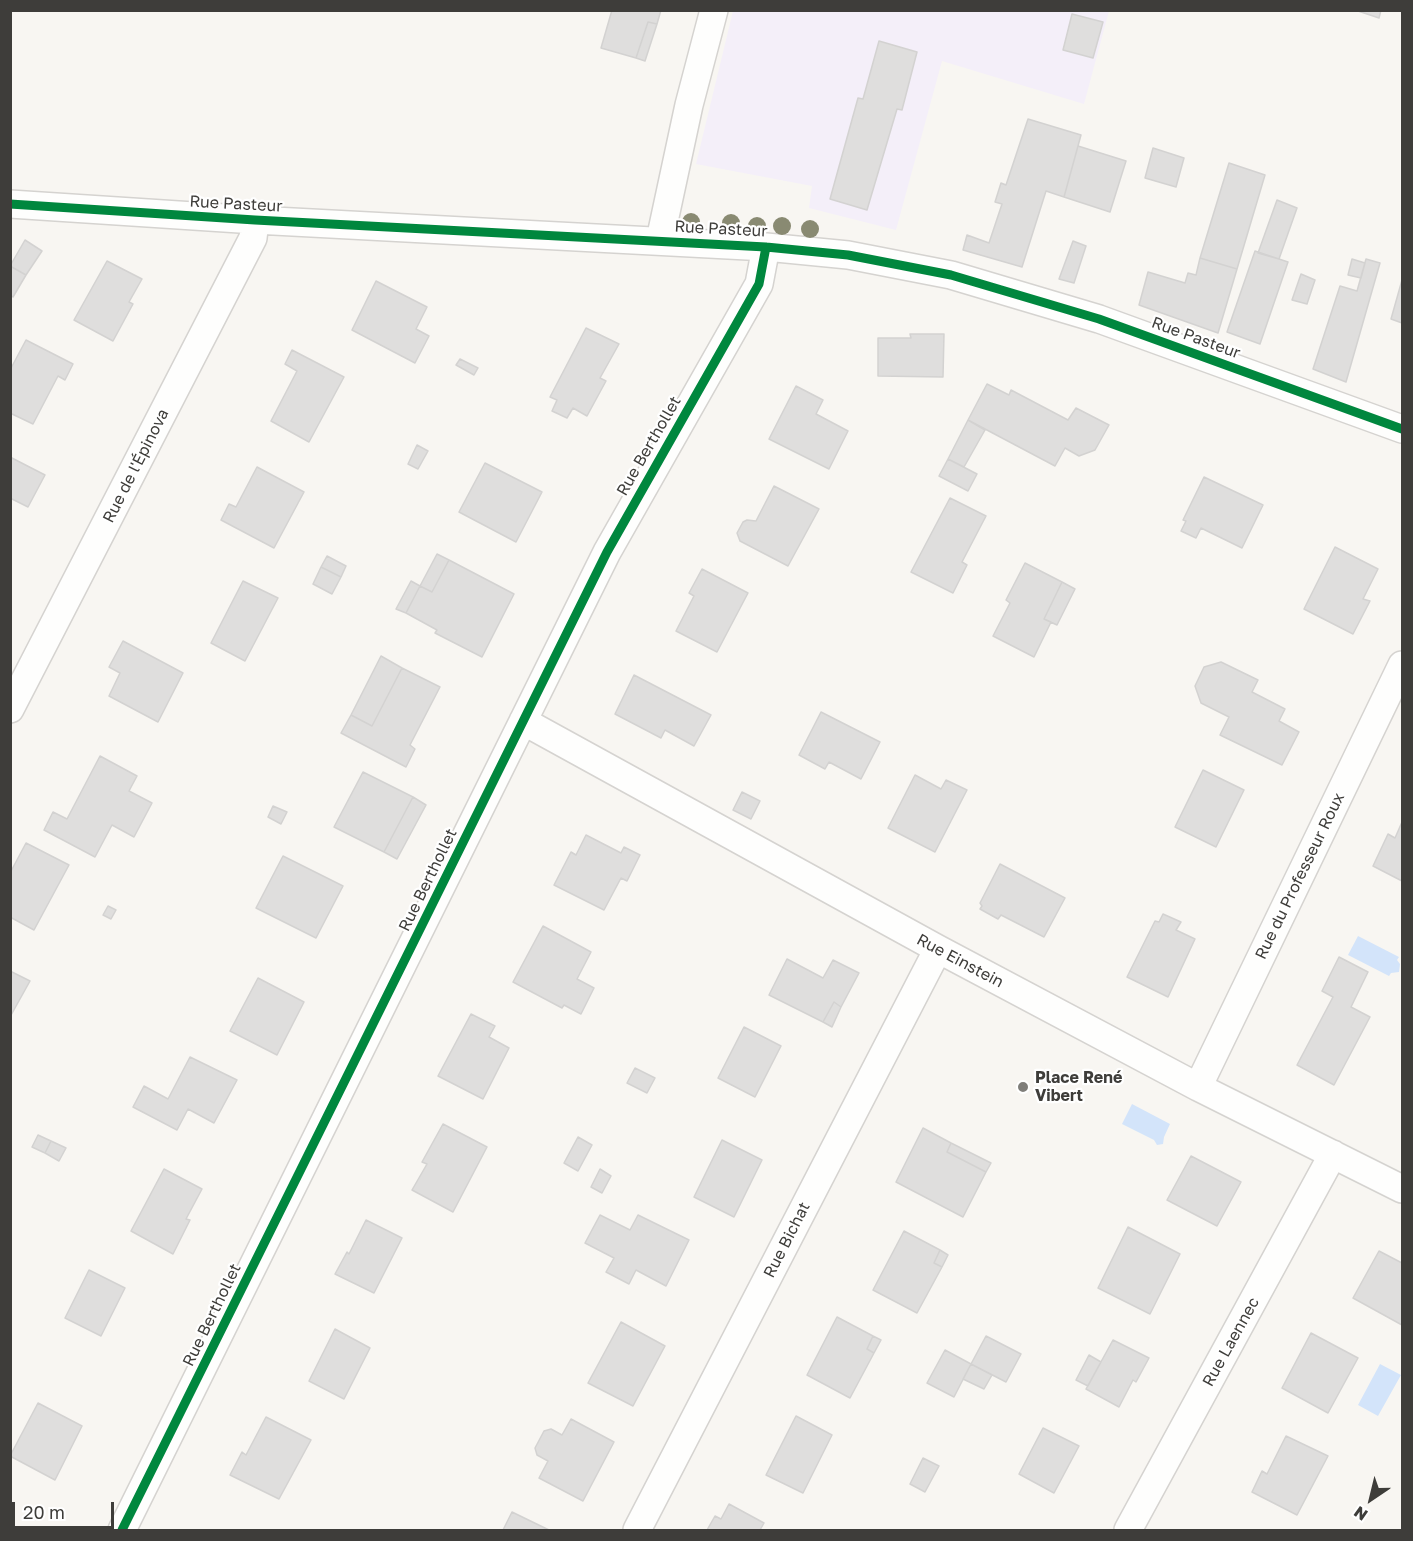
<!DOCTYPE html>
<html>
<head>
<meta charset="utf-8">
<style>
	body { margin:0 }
	#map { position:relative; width:1413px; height:1541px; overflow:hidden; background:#f8f6f2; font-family:"Golos Text",sans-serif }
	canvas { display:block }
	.frame { position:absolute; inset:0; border:12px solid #3e3d3a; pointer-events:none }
	.north { position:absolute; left:1341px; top:1469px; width:60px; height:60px; -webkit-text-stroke:4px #fff; paint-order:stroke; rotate:215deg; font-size:16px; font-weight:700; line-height:24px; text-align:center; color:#3e3d3a }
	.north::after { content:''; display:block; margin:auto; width:21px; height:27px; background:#3e3d3a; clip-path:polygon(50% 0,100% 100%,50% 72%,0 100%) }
	.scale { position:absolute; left:12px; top:1502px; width:102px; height:27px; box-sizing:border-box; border:3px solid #3e3d3a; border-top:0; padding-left:8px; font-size:18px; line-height:21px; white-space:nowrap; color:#3e3d3a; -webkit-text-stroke:4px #fff; paint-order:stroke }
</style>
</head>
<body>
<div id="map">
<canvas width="1413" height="1541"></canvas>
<div class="frame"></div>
<div class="north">N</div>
<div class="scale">20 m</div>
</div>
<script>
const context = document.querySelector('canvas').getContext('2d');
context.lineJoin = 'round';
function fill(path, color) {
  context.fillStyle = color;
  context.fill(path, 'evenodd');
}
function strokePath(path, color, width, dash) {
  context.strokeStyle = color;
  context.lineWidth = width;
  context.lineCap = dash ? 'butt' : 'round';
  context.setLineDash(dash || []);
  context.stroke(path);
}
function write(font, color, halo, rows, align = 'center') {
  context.font = font + ' "Golos Text",sans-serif';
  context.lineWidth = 4.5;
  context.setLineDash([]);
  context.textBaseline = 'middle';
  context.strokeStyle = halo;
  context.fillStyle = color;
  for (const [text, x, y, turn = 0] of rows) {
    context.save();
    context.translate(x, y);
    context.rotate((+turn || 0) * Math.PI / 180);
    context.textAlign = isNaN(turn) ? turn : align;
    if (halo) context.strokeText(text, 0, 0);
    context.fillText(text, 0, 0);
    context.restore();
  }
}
fill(new Path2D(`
	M733 11H1109L1084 104 942 61 896 230 809 208 812 186 696 164Z`), '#f4eff9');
fill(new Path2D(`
	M1358 936 1399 957 1397 960 1400 964 1399 972 1391 973 1389 976 1348 955Z
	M1132 1104 1170 1124 1164 1137 1163 1144 1157 1145 1154 1140 1122 1124Z
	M1380 1364 1401 1375 1378 1416 1358 1405Z`), '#d3e4fa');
const building = new Path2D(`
	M612 10H661L657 24 648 22 636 58 601 48Z
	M1355 10H1381L1379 18Z
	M1072 14 1103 22 1093 58 1063 50Z
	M648 22 657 24 645 61 636 58Z
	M879 41 917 52 902 110 897 109 867 210 830 199 858 98 863 99Z
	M1028 119 1081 135 1064 197 1046 191 1022 267 963 250 967 235 989 243 1002 204 995 202 1001 183 1006 185Z
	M1078 146 1126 161 1110 212 1064 197Z
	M1153 148 1184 158 1176 187 1145 178Z
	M1229 163 1265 175 1237 269 1200 258Z
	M1277 200 1297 208 1279 259 1258 253Z
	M25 240 42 251 26 275 10 266Z
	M1073 241 1086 246 1074 283 1059 279Z
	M1255 251 1288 262 1260 344 1227 332Z
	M1200 258 1237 269 1218 333 1139 305 1148 272 1185 283 1188 273 1196 275Z
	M1352 259 1365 263 1361 278 1348 275Z
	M1366 259 1380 263 1346 382 1313 369 1340 286 1357 291Z
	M107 261 142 279 129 302 133 304 113 341 74 320Z
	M10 266 26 275 13 297 10 295Z
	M1301 274 1315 280 1307 304 1292 300Z
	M1402 280V323L1391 319Z
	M376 281 427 307 416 329 429 336 415 363 352 330Z
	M586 328 619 344 600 378 606 381 587 416 573 408 567 418 552 411 557 400 550 397Z
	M910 334H944L943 377 878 376V338H911Z
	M26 340 73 364 65 380 58 376 33 424 10 413V370Z
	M292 350 344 377 309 442 271 421 297 371 285 364Z
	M460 359 478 368 474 375 456 365Z
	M987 384 1009 395 1011 390 1068 420 1076 408 1109 425 1095 450 1079 456 1065 448 1055 466 968 420Z
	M796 386 823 400 816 414 848 431 829 469 769 439Z
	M968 420 985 430 964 467 948 459Z
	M417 445 428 451 418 469 408 464Z
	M10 457 45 475 28 507 10 498Z
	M948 459 977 474 968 491 939 476Z
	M485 463 542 492 516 542 459 512Z
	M257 467 304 492 274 548 221 520 229 504 236 507Z
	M1204 477 1263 505 1242 548 1201 528 1196 538 1181 531 1186 521 1183 520Z
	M774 486 819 509 788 566 740 541 737 533 743 522 747 520 756 521Z
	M950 498 986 516 962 562 967 565 953 593 911 572Z
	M1335 547 1378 569 1363 599 1370 601 1353 634 1304 609Z
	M437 554 449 560 432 592 420 586Z
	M327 556 346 566 341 577 321 567Z
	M449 560 514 594 482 657 435 633 437 630 406 613 420 586 432 592Z
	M1025 563 1062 582 1044 619 1051 622 1034 657 993 636 1010 603 1006 600Z
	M321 567 341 577 332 594 313 584Z
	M702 569 748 593 717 652 676 631 694 596 689 593Z
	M243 581 278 598 245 661 211 643Z
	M411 581 420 586 406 613 396 609Z
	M1062 582 1075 589 1057 625 1044 619Z
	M123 641 183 673 158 722 109 696 120 673 109 667Z
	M381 656 402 668 372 726 351 715Z
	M1221 662 1258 680 1252 692 1285 709 1279 721 1299 732 1282 765 1220 735 1229 717 1201 703 1195 686 1204 667Z
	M402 668 440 687 410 745 415 749 406 767 341 733 351 715 372 726Z
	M634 675 711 715 694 746 665 730 661 738 615 714Z
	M821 712 880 742 861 779 829 762 825 769 799 755Z
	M100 756 137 776 129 791 152 803 134 837 112 825 95 857 44 830 53 812 67 819Z
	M1203 770 1244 790 1216 847 1175 827Z
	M363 772 413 797 384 852 334 827Z
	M915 775 941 789 946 780 967 790 935 852 888 828Z
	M742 792 760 801 751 819 733 810Z
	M413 797 426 805 397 859 384 852Z
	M273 806 287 812 281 824 268 817Z
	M1402 822V881L1373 866 1388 834 1395 838Z
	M586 835 621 853 624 847 640 855 627 881 621 878 604 910 554 885 571 852 576 855Z
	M26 843 69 865 34 930 10 917V873Z
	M283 856 343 886 316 938 256 908Z
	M1000 864 1065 898 1044 937 1001 915 998 919 980 909 982 906 980 903Z
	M108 906 116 910 111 919 103 915Z
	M1163 914 1181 922 1176 930 1195 939 1168 997 1127 977 1155 921 1159 922Z
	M543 926 591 952 577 979 594 988 581 1014 564 1005 562 1008 513 982Z
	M1339 957 1368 972 1351 1007 1370 1017 1334 1085 1297 1065 1333 997 1322 991Z
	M787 959 823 978 833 960 859 973 841 1007 834 1002 823 1022 769 995Z
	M10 971 30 981 10 1017Z
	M258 978 304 1002 277 1055 230 1031Z
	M834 1002 841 1007 832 1027 823 1022Z
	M471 1014 495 1026 489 1037 509 1048 483 1099 438 1076Z
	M744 1027 781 1046 755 1097 718 1078Z
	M190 1057 237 1080 214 1123 188 1109 177 1130 133 1107 144 1086 168 1099Z
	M635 1068 655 1078 647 1093 627 1083Z
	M443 1124 487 1147 453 1212 412 1190 427 1164 422 1162Z
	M923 1128 951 1143 947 1152 986 1172 963 1217 896 1182Z
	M38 1135 51 1141 45 1153 32 1147Z
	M578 1137 592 1145 578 1171 564 1163Z
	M722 1140 762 1160 734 1217 694 1197Z
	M51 1141 66 1148 59 1161 45 1153Z
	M951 1143 991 1163 986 1172 947 1152Z
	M1191 1156 1241 1182 1217 1226 1167 1200Z
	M164 1169 202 1189 186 1219 190 1220 173 1254 131 1231Z
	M600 1169 611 1176 602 1193 591 1187Z
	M600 1215 630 1230 638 1215 689 1240 666 1286 636 1270 629 1284 606 1272 614 1258 585 1243Z
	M366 1220 402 1238 374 1293 335 1274 347 1252 349 1254Z
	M1128 1227 1180 1254 1150 1314 1098 1288Z
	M904 1231 940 1250 934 1263 942 1267 917 1313 873 1290Z
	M940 1250 948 1255 942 1267 934 1263Z
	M1379 1251 1402 1263V1325L1353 1298Z
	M89 1270 125 1288 101 1336 65 1318Z
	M837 1317 873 1336 867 1349 874 1353 850 1398 807 1375Z
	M621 1322 665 1346 633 1406 588 1383Z
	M335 1329 370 1348 344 1399 309 1381Z
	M1311 1333 1358 1358 1328 1413 1282 1388Z
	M873 1336 881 1340 874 1353 867 1349Z
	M986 1336 1021 1354 1006 1382 971 1364Z
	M1113 1340 1149 1358 1136 1382 1133 1380 1119 1407 1086 1389Z
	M945 1350 971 1364 954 1397 927 1383Z
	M1089 1355 1101 1362 1088 1386 1076 1380Z
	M971 1364 992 1375 984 1389 963 1379Z
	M38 1403 82 1426 55 1480 10 1456Z
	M796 1416 832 1435 803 1493 766 1475Z
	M266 1417 311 1440 279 1499 230 1475 242 1452 246 1455Z
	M571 1419 614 1442 583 1501 539 1478 548 1461 537 1455 535 1448 544 1431 551 1429 562 1435Z
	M1043 1428 1079 1446 1054 1493 1019 1474Z
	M1286 1436 1328 1456 1297 1515 1252 1492 1262 1471 1267 1474Z
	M923 1458 939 1466 925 1492 910 1484Z
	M729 1504 764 1523 760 1530H707L715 1516 721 1519Z
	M512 1512 549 1530H503Z`);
fill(building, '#dfdedd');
strokePath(building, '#d3d2d1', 1.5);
const minor = new Path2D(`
	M10 204 255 220 766 247 848 255 951 275 1099 319 1402 429
	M660 240 689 105 714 10
	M10 709 253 238 255 220
	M523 721 938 949 1198 1087 1402 1189
	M1198 1087 1402 665
	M122 1530 607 552 759 284 766 247
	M637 1530 938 949
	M1128 1530 1333 1154`);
strokePath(minor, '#d5d3d0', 30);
strokePath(minor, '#fefefd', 27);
strokePath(new Path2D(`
	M10 204 255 220 766 247 848 255 951 275 1099 319 1402 429
	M122 1530 607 552 759 284 766 247`), '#00873e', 9);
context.fillStyle = '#898a72';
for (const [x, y] of [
	[691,222],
	[731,223],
	[757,226],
	[782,226],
	[810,229]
]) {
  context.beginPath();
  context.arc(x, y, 9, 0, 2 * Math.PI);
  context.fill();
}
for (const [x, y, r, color] of [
	[1023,1087,6,"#7f7e7a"]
]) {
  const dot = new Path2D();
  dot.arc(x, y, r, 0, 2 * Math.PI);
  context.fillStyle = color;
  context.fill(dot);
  strokePath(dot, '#fff', 2);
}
write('16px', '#3e3d3a', '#fff', [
	["Rue Pasteur",236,204,3],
	["Rue Pasteur",721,229,3],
	["Rue Pasteur",1196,338,20],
	["Rue Berthollet",649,446,-60],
	["Rue de l'Épinova",136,466,-63],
	["Rue du Professeur Roux",1300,876,-64],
	["Rue Berthollet",428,880,-64],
	["Rue Einstein",960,961,28],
	["Rue Bichat",787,1240,-63],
	["Rue Berthollet",212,1315,-64],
	["Rue Laennec",1231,1342,-61]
]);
write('bold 16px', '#3e3d3a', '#fff', [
	["Place René",1035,1078],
	["Vibert",1035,1096]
], 'left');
</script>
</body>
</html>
